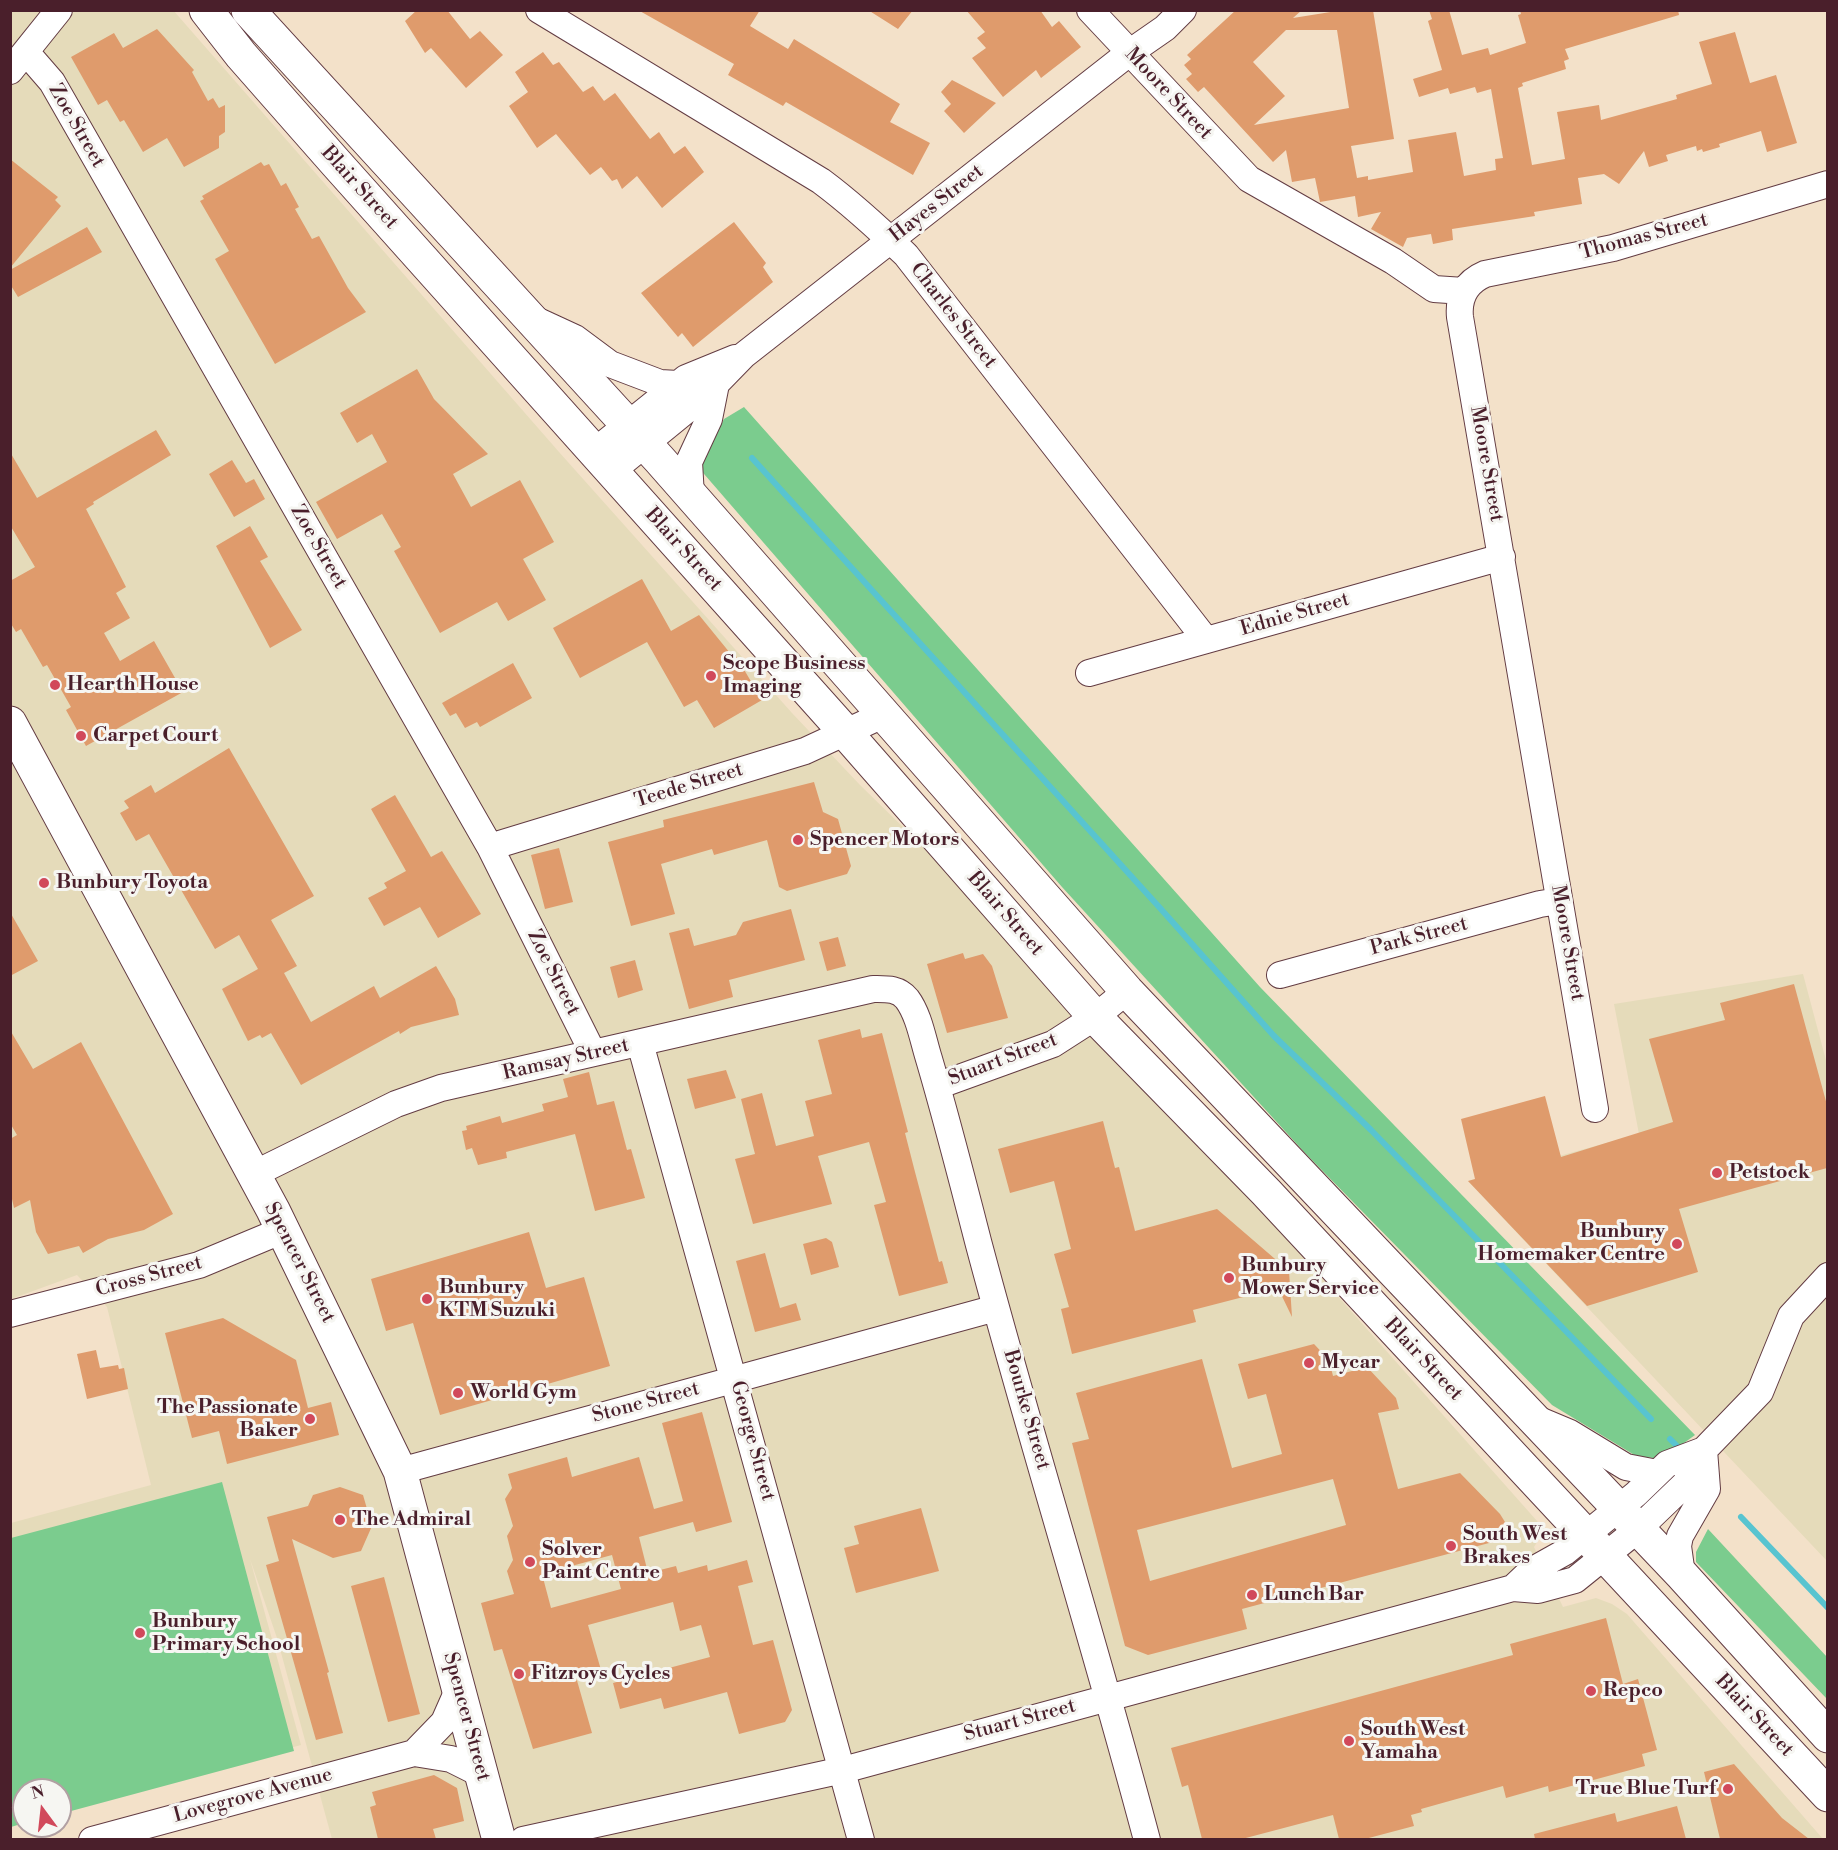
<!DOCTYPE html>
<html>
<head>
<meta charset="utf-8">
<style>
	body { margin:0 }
	#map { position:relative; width:1838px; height:1850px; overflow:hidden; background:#f3e1c9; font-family:"Libre Bodoni",serif }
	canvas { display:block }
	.frame { position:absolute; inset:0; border:12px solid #4a1f2b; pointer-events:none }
	.north { position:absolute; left:12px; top:1778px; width:60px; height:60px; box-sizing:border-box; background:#f6f6f2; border:2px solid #b1a0a2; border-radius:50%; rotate:345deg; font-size:16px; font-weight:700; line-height:24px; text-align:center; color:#4a1f2b }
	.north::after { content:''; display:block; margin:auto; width:21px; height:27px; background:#d1495b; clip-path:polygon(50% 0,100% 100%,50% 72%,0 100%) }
</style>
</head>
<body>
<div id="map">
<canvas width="1838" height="1850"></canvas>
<div class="frame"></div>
<div class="north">N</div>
</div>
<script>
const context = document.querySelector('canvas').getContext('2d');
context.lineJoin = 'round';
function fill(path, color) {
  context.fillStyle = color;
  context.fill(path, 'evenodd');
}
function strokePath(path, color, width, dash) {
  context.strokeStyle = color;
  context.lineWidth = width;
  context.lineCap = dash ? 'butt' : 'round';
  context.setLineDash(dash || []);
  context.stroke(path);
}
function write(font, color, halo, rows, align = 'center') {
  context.font = font + ' "Libre Bodoni",serif';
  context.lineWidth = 6;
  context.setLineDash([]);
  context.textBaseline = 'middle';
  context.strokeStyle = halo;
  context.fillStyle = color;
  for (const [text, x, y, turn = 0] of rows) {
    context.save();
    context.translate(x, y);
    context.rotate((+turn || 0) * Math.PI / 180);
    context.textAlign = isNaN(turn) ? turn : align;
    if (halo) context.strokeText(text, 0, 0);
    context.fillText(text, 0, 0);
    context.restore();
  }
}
fill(new Path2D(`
	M173 10 559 452 792 713 860 785 1047 968 1545 1530 1534 1547 1563 1607 1596 1598 1612 1604 1627 1614 1823 1839H332L277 1638 250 1559 301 1745 275 1752 60 1790H24L11 1814V1523L151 1485 107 1307 77 1275 11 1299V11Z
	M1803 974 1828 1068 1827 1561 1468 1181 1639 1134 1614 1004Z`), '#e5dbba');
fill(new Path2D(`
	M744 407 1260 987 1695 1435 1662 1459 1636 1456 1552 1405 1305 1153 1062 887 698 467 724 419Z
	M222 1482 294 1751 60 1814V1790H24V1823L11 1827V1538Z
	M1708 1529 1827 1657V1699L1696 1562V1552Z`), '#7bcc8e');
strokePath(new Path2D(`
	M752 458 1160 908 1274 1036 1371 1130 1651 1419
	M1670 1439 1682 1451
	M1741 1517 1828 1608`), '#58c4d0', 6);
fill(new Path2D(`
	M417 10H447L470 39 480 31 503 55 466 88 431 48 425 53 405 21Z
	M638 10H760L750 26 788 49 794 39 900 104 890 122 930 143 913 175 786 102 783 106 728 75 734 64Z
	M868 10H913L898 29Z
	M966 10H1040L1052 27 1059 21 1081 47 1041 78 1036 70 1003 97 972 58 986 48 977 38 985 32Z
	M1236 10H1302L1293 18 1343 10H1373L1394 139 1351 146 1357 178 1368 176V180L1413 172 1408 140 1456 132 1464 176 1496 170 1495 159 1503 158 1491 89 1477 93 1475 87 1450 94 1448 88 1419 97 1413 79 1442 70 1428 21 1432 19 1429 10H1449L1462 55 1488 48 1490 55 1526 43 1518 15 1521 14 1520 10H1678L1679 15 1565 49 1569 59 1564 61 1566 69 1522 83 1523 86 1518 88 1532 165 1565 159 1557 112 1599 105 1601 120 1677 99 1676 95 1712 84 1699 42 1735 32 1750 83 1776 75 1797 143 1767 152 1761 131 1719 144 1720 147 1703 152 1702 149 1697 151 1696 146 1666 155 1668 161 1649 167 1644 151 1619 184 1604 174 1578 178 1582 204 1534 212 1535 216 1452 229 1453 240 1433 244 1431 234 1407 238 1403 247 1371 229 1381 212 1358 217 1355 196 1320 202 1315 178 1292 182 1286 150 1273 162 1204 87 1198 92 1186 79 1192 74 1184 65 1191 59 1187 55ZM1286 30H1337L1349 108 1254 125 1285 96 1253 62Z
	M157 29 194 70 192 72 208 101 213 98 219 108 225 105V132L219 136V148L184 167 167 138 143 152 124 120 120 122 107 100 98 105 71 57 114 33 123 48Z
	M543 52 553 65 559 62 583 92 593 86 604 101 615 93 650 139 659 132 674 154 685 146 704 172 662 208 637 176 622 189 617 179 612 181 601 167 590 175 556 134 537 148 509 106 528 92 515 72Z
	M952 80 996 103 964 133 944 111 951 104 941 92Z
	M10 159 58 197 55 200 61 206 10 268Z
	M261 162 264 166 269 164 281 186 286 183 299 207 295 209 312 239 319 236 348 288 366 312 275 364 215 259 229 251 200 201 204 199 202 196Z
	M734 222 766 263 763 267 773 282 693 347 682 333 678 337 641 293Z
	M87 227 102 252 18 297 10 284V270Z
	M417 369 434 399 488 454 453 474 471 507 520 480 554 542 523 559 546 600 508 621 497 602 440 633 394 551 401 547 382 514 337 539 316 502 387 462 372 434 357 443 340 413Z
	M156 430 171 455 93 502 94 504 86 509 126 587 116 593 130 618 104 633 120 661 154 641 183 692 86 746 66 710 71 707 47 665 43 667 21 629 16 632 10 622V581L35 567 10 525V452L37 498Z
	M232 460 246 483 254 479 265 499 234 517 209 474Z
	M250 526 268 557 260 561 302 630 270 648 216 546Z
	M642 579 671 631 699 615 730 653 733 651 762 700 714 728 697 700 684 707 647 642 580 678 553 628Z
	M513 663 532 698 480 727 477 722 465 728 456 713 450 716 442 703Z
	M229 748 314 896 271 920 297 966 284 973 311 1022 374 986 380 998 436 966 455 999 459 1015 411 1027 400 1034 399 1031 301 1085 271 1033 262 1038 260 1035 248 1041 222 989 258 969 239 935 215 949 149 834 136 841 120 813 129 808 124 801 151 785 155 793Z
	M814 782 823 812 838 819 851 866 847 874 787 891 779 887 767 840 714 855 712 849 661 864 675 914 631 926 608 842 664 827 663 820Z
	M395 795 431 857 442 851 481 914 438 938 420 907 384 926 368 898 387 888 384 883 406 871 371 809Z
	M559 848 573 902 545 909 531 855Z
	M791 909 805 960 729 980 733 997 689 1009 669 933 689 928 694 946 736 935 743 922Z
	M10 912 38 961 10 976Z
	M838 937 846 966 827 971 819 942Z
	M963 953 965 959 983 954 992 966 1008 1018 947 1033 927 964Z
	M635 960 643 990 618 998 610 967Z
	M1794 984 1827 1105V1168L1679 1209 1698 1272 1587 1306 1468 1181 1475 1179 1461 1119 1545 1096 1561 1157 1673 1122 1649 1039 1725 1020 1720 1003Z
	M860 1029 862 1038 882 1033 908 1132 905 1133 915 1172 939 1262 942 1261 948 1283 899 1296 874 1205 886 1202 869 1142 818 1156 832 1204 753 1224 735 1159 755 1154 741 1099 762 1093 776 1146 814 1136 805 1101 832 1094 818 1040Z
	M10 1030 33 1069 81 1042 173 1214 144 1230 108 1239 83 1253 79 1246 48 1254 36 1232 30 1200 14 1208 10 1190V1139L17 1135 10 1123Z
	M726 1070 736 1098 695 1109 687 1079Z
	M589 1072 597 1105 614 1101 627 1150 631 1149 645 1198 595 1211 575 1134 506 1152 507 1158 478 1165 472 1148 466 1150 462 1131 467 1130 466 1126 500 1116 502 1123 544 1111 542 1104 568 1097 563 1079Z
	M1103 1121 1115 1168 1119 1167 1135 1231 1217 1209 1289 1271 1292 1317 1278 1288 1193 1310 1196 1322 1072 1354 1061 1309 1069 1307 1054 1254 1071 1249 1054 1181 1010 1193 998 1149Z
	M529 1232 546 1288 584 1277 610 1366 440 1415 413 1323 386 1331 371 1279Z
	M826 1238 832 1242 839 1267 811 1275 803 1244Z
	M765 1253 780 1308 796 1303 801 1320 755 1332 736 1261Z
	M223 1318 296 1360 308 1408 331 1402 339 1435 227 1464 219 1431 192 1438 165 1333Z
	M1314 1344 1329 1360 1333 1376 1367 1367 1396 1398 1399 1409 1378 1413 1398 1489 1460 1473 1500 1514 1515 1538 1489 1543 1242 1609 1247 1629 1148 1655 1125 1646 1072 1443 1089 1439 1076 1393 1202 1359 1232 1468 1282 1454 1266 1394 1248 1399 1238 1364ZM1333 1479 1346 1525 1150 1581 1137 1530Z
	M96 1350 100 1368 118 1365 119 1369 124 1368 128 1389 87 1399 77 1354Z
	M702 1412 732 1522 696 1532 693 1522 639 1537 648 1573 676 1566 678 1573 707 1565 708 1571 747 1560 753 1582 738 1586 753 1645 773 1640 792 1710 785 1722 739 1734 727 1692 664 1709 661 1698 620 1709 613 1683 710 1657 701 1625 680 1631 673 1602 588 1625 601 1670 576 1677 592 1733 533 1749 502 1649 494 1651 481 1603 514 1594 507 1571 513 1560 507 1536 513 1526 505 1499 512 1488 508 1474 567 1457 572 1477 639 1457 654 1509 683 1501 662 1423ZM612 1555 621 1589 551 1608 542 1574Z
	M340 1487 363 1495 372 1526 361 1551 333 1558 292 1539 329 1672 327 1673 343 1733 316 1740 266 1565 279 1561 267 1517 308 1506 313 1495Z
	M921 1508 939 1571 856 1593 844 1548 859 1544 854 1526Z
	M384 1577 420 1714 388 1722 351 1586Z
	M1606 1618 1623 1684 1638 1679 1657 1750 1642 1754 1645 1766 1549 1792 1548 1786 1506 1798 1503 1786 1421 1809 1422 1812 1411 1815 1414 1826 1365 1839H1339L1333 1815 1242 1839H1202L1188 1785 1182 1787 1171 1748 1513 1655 1510 1644Z
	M1734 1764 1782 1818 1809 1839H1720L1704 1772Z
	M434 1775 457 1788 464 1821 433 1829 436 1839H378L370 1807 376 1805 372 1792Z
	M1677 1806 1686 1839H1535L1534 1834 1615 1813 1617 1822Z`), '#df9b6c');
const minor = new Path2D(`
	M539 10 821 181C852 204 879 229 906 255L1206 640
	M1090 10 1249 179 1393 261 1434 289 1464 291
	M26 52 52 82 490 847 593 1053
	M10 71 59 10
	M536 320 575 338 610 364 660 383 678 384
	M594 452 686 378 735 358
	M612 471 705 395 744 355 1129 53 1165 28 1183 10
	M691 496 689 462 709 419 716 384
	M1089 673 1502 557
	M490 847 805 751 885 714
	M1280 975 1540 904 1559 901
	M640 1043 861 1840
	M937 1086 1053 1044 1095 1017 1127 991
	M1595 1109 1460 317C1458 297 1466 282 1485 274L1613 248 1828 184
	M254 1174 396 1104 441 1088 873 989C886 989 898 988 907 999 919 1015 923 1040 929 1059 947 1120 963 1183 979 1245 1032 1444 1094 1640 1147 1840
	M10 1314 199 1265 283 1230
	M1539 1420 1570 1433 1626 1467 1657 1473
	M400 1471 996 1308
	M1682 1575 1678 1546 1680 1536 1707 1489 1704 1450
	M1513 1588 1531 1571 1565 1552 1636 1494 1667 1464 1704 1450
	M414 1753 444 1722 459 1688
	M92 1840 414 1753 451 1759 481 1774
	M523 1840 843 1770 1513 1588 1538 1590 1575 1580 1637 1530 1685 1484 1704 1450 1760 1392 1791 1316 1828 1276`);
const major = new Path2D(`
	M206 10 241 55 336 163 846 733 1095 1017 1266 1192 1828 1795
	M248 10 659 459 1127 991 1682 1575 1828 1736
	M10 723 273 1210 400 1471 499 1840`);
strokePath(minor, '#633c43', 28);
strokePath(major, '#633c43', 35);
strokePath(minor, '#fff', 26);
strokePath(major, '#fff', 33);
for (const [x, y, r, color] of [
	[711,676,6,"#d1495b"],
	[55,685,6,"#d1495b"],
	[81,736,6,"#d1495b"],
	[798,840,6,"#d1495b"],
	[44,883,6,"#d1495b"],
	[1717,1173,6,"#d1495b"],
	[1677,1244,6,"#d1495b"],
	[1229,1278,6,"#d1495b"],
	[427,1299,6,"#d1495b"],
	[1309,1363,6,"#d1495b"],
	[458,1393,6,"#d1495b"],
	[310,1419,6,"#d1495b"],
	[340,1520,6,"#d1495b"],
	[1451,1546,6,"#d1495b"],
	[530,1562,6,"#d1495b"],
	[1252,1595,6,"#d1495b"],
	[140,1633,6,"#d1495b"],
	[519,1674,6,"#d1495b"],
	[1591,1691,6,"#d1495b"],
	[1349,1741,6,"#d1495b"],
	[1728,1789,6,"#d1495b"]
]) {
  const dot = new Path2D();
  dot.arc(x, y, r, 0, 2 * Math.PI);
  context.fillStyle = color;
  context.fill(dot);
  strokePath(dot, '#f6f6f2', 2);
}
write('20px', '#4a1f2b', '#f6f6f2', [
	["Moore Street",1168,94,47],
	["Zoe Street",76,126,60],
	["Blair Street",359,188,48],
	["Hayes Street",937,204,-38],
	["Thomas Street",1644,237,-15],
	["Charles Street",953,316,52],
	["Moore Street",1486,464,80],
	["Zoe Street",318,547,60],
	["Blair Street",683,550,48],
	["Ednie Street",1295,615,-16],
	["Teede Street",689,786,-17],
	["Blair Street",1005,914,49],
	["Park Street",1419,937,-15],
	["Moore Street",1567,943,80],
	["Zoe Street",553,973,63],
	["Ramsay Street",566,1060,-13],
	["Stuart Street",1003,1060,-21],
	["Spencer Street",299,1263,63],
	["Cross Street",149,1277,-15],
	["Blair Street",1423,1360,47],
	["Stone Street",646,1403,-15],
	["Bourke Street",1026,1410,74],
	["George Street",752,1441,75],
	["Blair Street",1754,1716,47],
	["Spencer Street",466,1717,75],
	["Stuart Street",1020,1721,-15],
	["Lovegrove Avenue",253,1796,-15]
]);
write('bold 20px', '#4a1f2b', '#f6f6f2', [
	["Scope Business",723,664],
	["Imaging",723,687],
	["Hearth House",67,685],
	["Carpet Court",93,736],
	["Spencer Motors",810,840],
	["Bunbury Toyota",56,883],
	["Petstock",1729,1173],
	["Bunbury",1665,1232,"right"],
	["Homemaker Centre",1665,1255,"right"],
	["Bunbury",1241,1266],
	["Mower Service",1241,1289],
	["Bunbury",439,1288],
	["KTM Suzuki",439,1311],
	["Mycar",1321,1363],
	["World Gym",470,1393],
	["The Passionate",298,1408,"right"],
	["Baker",298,1431,"right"],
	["The Admiral",352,1520],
	["South West",1463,1535],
	["Brakes",1463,1558],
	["Solver",542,1550],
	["Paint Centre",542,1573],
	["Lunch Bar",1264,1595],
	["Bunbury",152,1622],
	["Primary School",152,1645],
	["Fitzroys Cycles",531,1674],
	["Repco",1603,1691],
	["South West",1361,1730],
	["Yamaha",1361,1753],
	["True Blue Turf",1716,1789,"right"]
], 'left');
</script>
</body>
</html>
